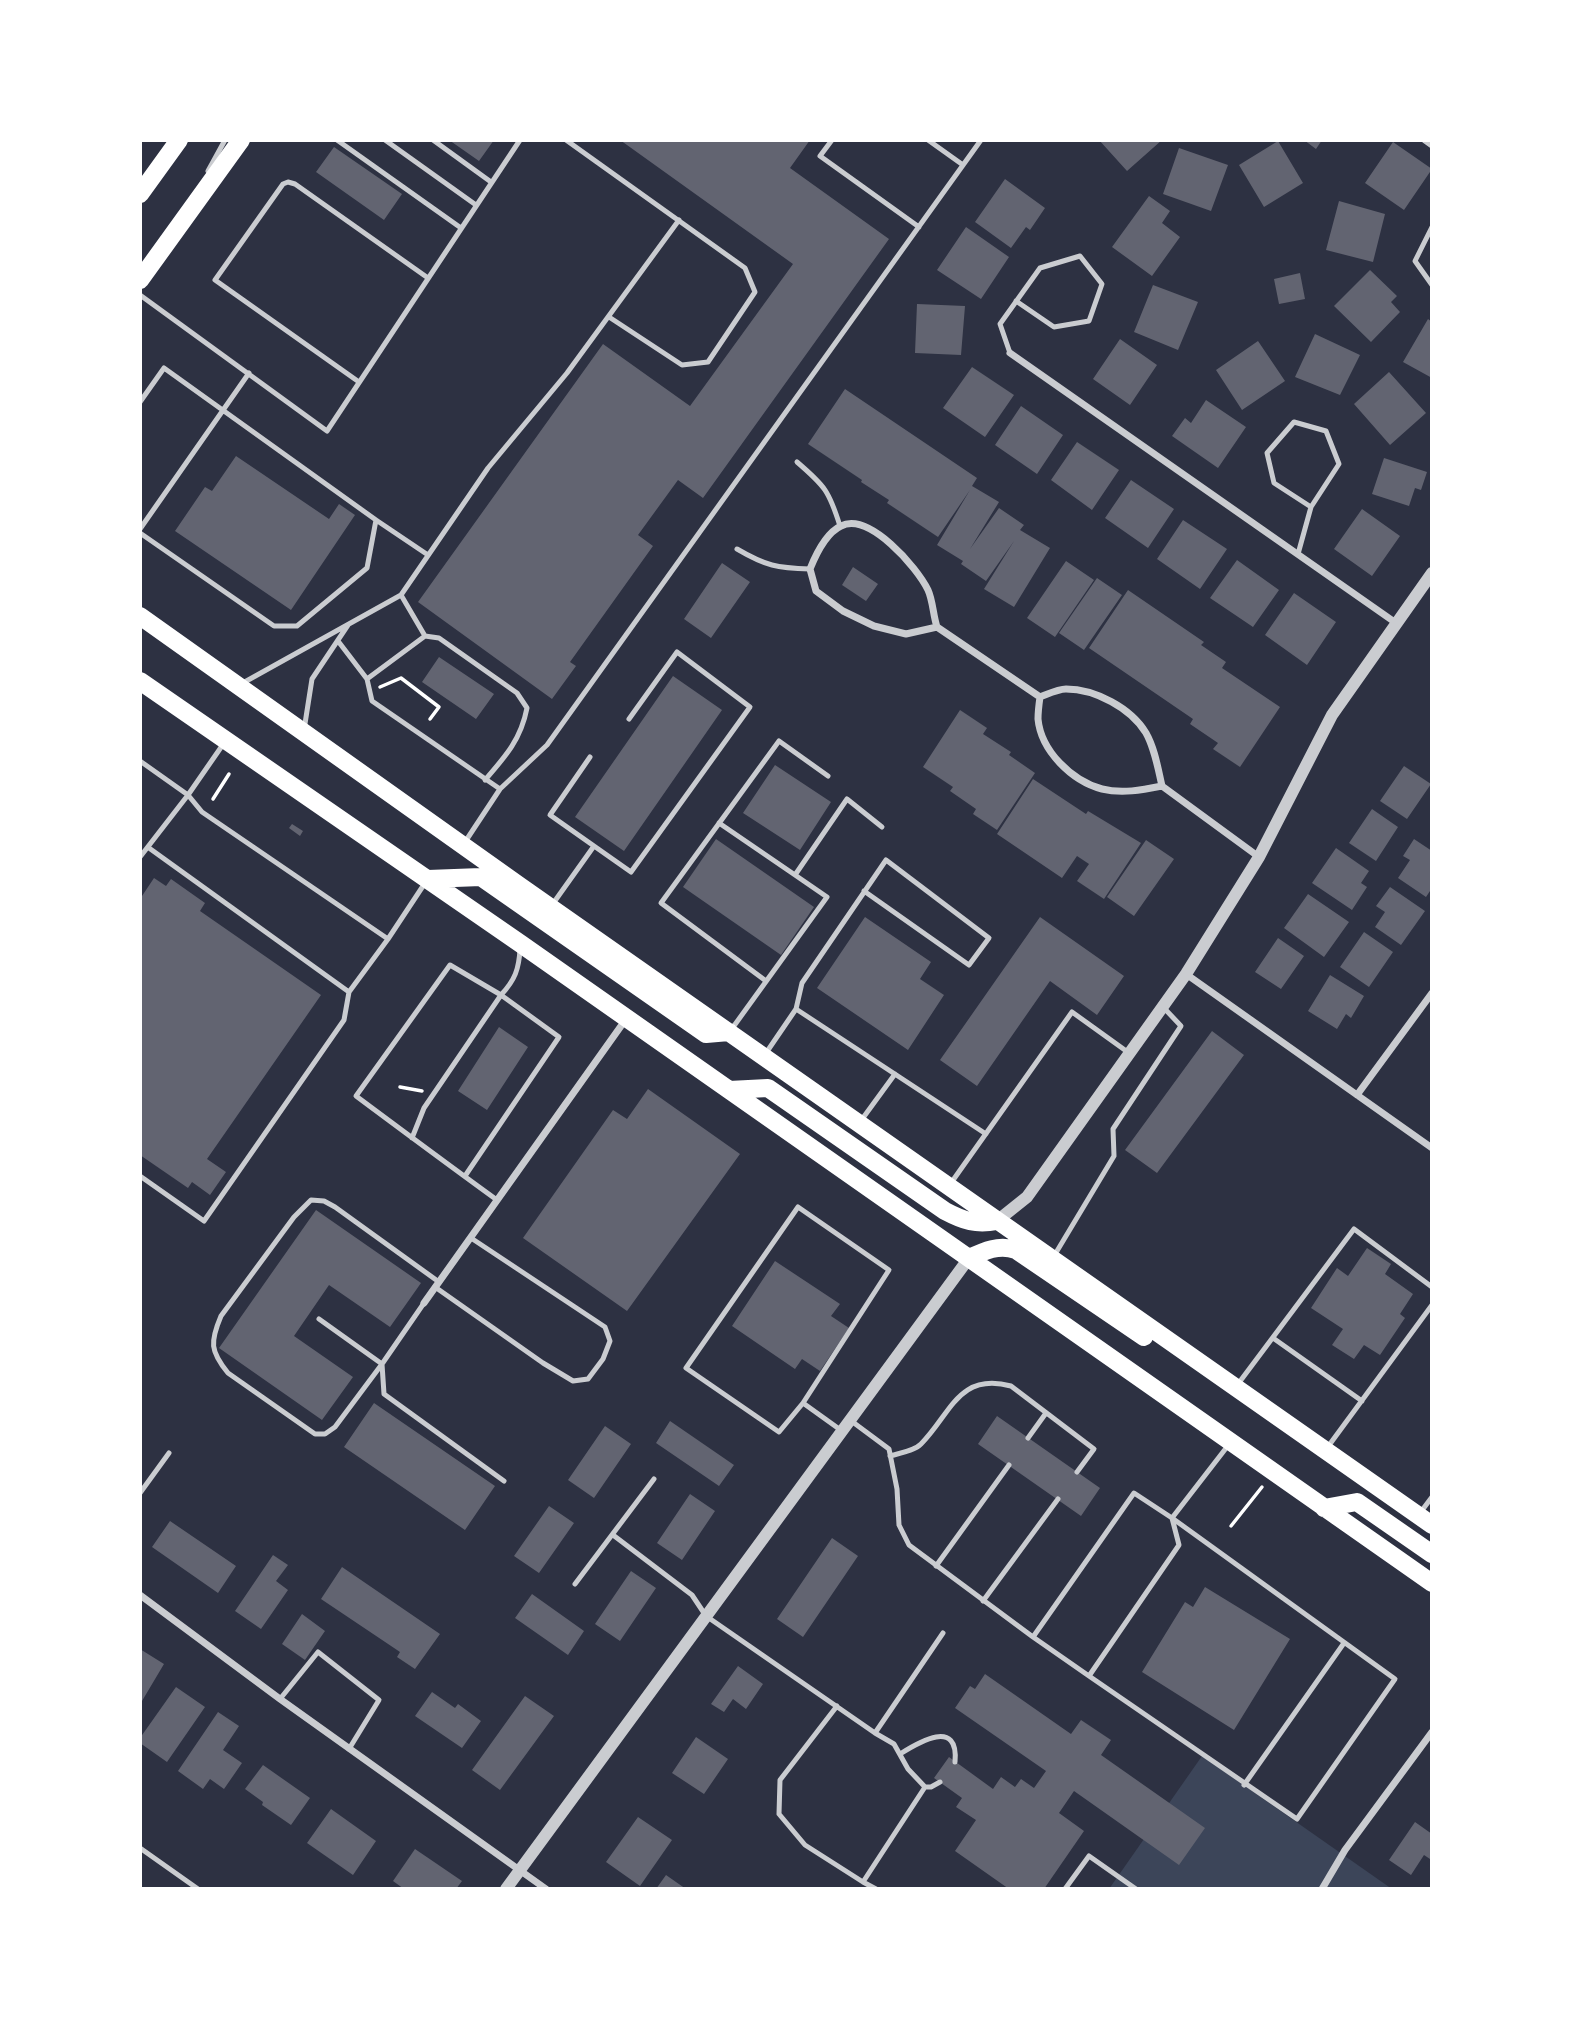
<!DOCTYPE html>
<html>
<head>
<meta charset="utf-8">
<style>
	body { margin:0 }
	#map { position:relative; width:1572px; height:2029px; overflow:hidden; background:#2d3142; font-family:"Public Sans",sans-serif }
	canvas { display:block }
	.frame { position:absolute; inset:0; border:142px solid #fff; pointer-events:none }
</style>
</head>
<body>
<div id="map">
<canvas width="1572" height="2029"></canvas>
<div class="frame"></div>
</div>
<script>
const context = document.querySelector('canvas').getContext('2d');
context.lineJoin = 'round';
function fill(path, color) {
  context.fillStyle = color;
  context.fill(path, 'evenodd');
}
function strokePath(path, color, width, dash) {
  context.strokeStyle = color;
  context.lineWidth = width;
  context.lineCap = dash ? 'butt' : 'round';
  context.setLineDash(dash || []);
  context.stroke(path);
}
fill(new Path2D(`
	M1202 1756 1392 1889H1109Z`), '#3c4559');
fill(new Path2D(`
	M449 140H494L479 161Z
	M620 140H810L790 168 889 239 703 498 678 480 638 535 653 546 570 662 576 666 552 699 418 602 603 344 690 406 793 264Z
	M1099 140H1162L1127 171Z
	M1304 140H1322L1316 149Z
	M1278 141 1303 183 1264 207 1239 165Z
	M1393 142 1432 169 1404 210 1365 183Z
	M334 147 402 194 384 220 316 172Z
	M1179 148 1228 165 1211 211 1163 194Z
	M1005 179 1045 208 1030 230 1026 227 1011 248 975 222Z
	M1149 196 1170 211 1162 223 1180 237 1152 276 1112 247Z
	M1339 201 1385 214 1373 262 1326 250Z
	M966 227 1009 257 981 299 937 270Z
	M1370 270 1397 296 1391 302 1400 312 1371 342 1334 306Z
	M1300 273 1305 299 1279 304 1274 279Z
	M1153 285 1198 302 1178 350 1134 332Z
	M917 304 965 306 961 355 915 353Z
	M1428 319 1432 322V378L1403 362Z
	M1315 334 1360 355 1340 395 1295 377Z
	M1120 339 1157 365 1130 405 1093 379Z
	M1258 341 1285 381 1242 410 1216 370Z
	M972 367 1014 395 985 437 943 408Z
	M1389 372 1426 413 1390 445 1354 404Z
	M845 389 977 478 972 486 999 502 970 549 999 508 1024 525 1020 530 1050 548 1014 607 984 589 1014 541 986 581 961 564 963 561 937 545 970 490 938 537 887 503 889 500 861 482 862 480 808 444Z
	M1206 400 1246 427 1218 468 1172 436 1185 418 1191 423Z
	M1021 406 1063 435 1037 474 995 445Z
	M1077 442 1119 470 1092 510 1051 480Z
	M236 456 329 519 339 504 355 515 291 610 175 531 205 487 212 491Z
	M1384 458 1427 472 1421 490 1415 488 1409 506 1372 494Z
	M1131 480 1174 509 1148 548 1105 518Z
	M1362 509 1400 536 1372 576 1334 549Z
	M1183 520 1227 549 1200 589 1157 559Z
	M1237 560 1279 590 1253 627 1210 598Z
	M1066 561 1094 580 1055 637 1027 618Z
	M722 563 750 582 711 638 684 619Z
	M853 567 878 584 866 601 842 585Z
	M1097 578 1122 595 1084 650 1059 633Z
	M1128 590 1204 642 1201 645 1226 662 1222 668 1280 707 1240 767 1213 749 1218 743 1190 724 1193 719 1089 648Z
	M1294 593 1336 622 1307 665 1265 635Z
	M439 657 494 694 476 719 422 682Z
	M673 676 722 710 624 851 575 817Z
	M960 710 987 728 983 734 1011 752 1009 755 1035 773 997 830 973 814 976 809 950 791 953 787 923 767Z
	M775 765 831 802 800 850 743 813Z
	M1404 766 1431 784 1407 819 1380 801Z
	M1033 779 1086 814 1088 811 1141 843 1104 899 1077 881 1089 864 1077 856 1062 878 997 834Z
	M1372 809 1398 827 1376 861 1349 843Z
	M292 824 303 831 300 836 289 828Z
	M716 839 814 907 781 955 683 887Z
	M1414 839 1432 851V888L1426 897 1398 878 1410 860 1403 856Z
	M1146 840 1174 859 1134 916 1107 897Z
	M1336 848 1369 871 1361 883 1367 887 1352 910 1312 883Z
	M154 878 166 886 171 879 205 903 200 911 321 995 207 1159 226 1172 210 1195 192 1182 188 1188 140 1155V899Z
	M1390 887 1425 911 1401 945 1375 927 1385 912 1376 906Z
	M1308 894 1349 922 1324 957 1284 928Z
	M865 917 931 962 920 979 944 995 908 1050 817 988Z
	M1040 917 1124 976 1097 1015 1050 981 977 1086 940 1060Z
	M1364 932 1393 952 1369 987 1340 967Z
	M1278 938 1304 956 1281 989 1255 972Z
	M1330 975 1364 996 1351 1018 1346 1014 1337 1029 1308 1011Z
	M499 1027 528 1047 487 1110 458 1091Z
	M1212 1031 1244 1055 1157 1173 1125 1150Z
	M648 1089 740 1154 627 1311 523 1238 613 1110 627 1119Z
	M316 1210 421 1283 390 1327 329 1285 294 1336 353 1377 322 1420 219 1348Z
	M1367 1248 1391 1264 1385 1274 1413 1294 1400 1314 1405 1318 1380 1355 1364 1345 1354 1359 1332 1345 1343 1329 1311 1308 1337 1268 1348 1276Z
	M775 1261 840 1304 831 1316 849 1328 820 1371 802 1359 795 1369 732 1326Z
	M374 1403 495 1486 465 1530 344 1447Z
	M997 1416 1100 1488 1081 1516 978 1444Z
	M670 1421 734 1465 719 1486 656 1443Z
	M605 1426 631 1444 594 1498 568 1480Z
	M690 1494 715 1511 682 1560 657 1543Z
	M549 1506 574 1523 539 1573 514 1556Z
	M170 1521 236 1566 218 1593 152 1547Z
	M832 1538 858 1556 803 1637 777 1619Z
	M273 1555 288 1565 276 1581 288 1590 261 1629 235 1611Z
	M342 1567 440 1634 415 1669 397 1657 400 1652 321 1599Z
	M631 1571 656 1588 620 1641 595 1624Z
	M1205 1587 1290 1639 1234 1730 1142 1672 1185 1602 1193 1607Z
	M532 1594 584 1631 568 1655 515 1618Z
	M302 1614 325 1631 305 1660 282 1644Z
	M140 1649 164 1664 142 1701 140 1700Z
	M738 1666 763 1684 746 1709 733 1699 724 1712 711 1704Z
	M985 1674 1071 1734 1081 1720 1111 1740 1101 1755 1205 1828 1179 1865 1074 1791 1059 1813 1084 1831 1044 1889H1009L955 1851 976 1820 956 1807 962 1798 934 1778 949 1757 993 1789 1001 1777 1015 1787 1021 1779 1034 1788 1046 1771 955 1708 970 1686 975 1689Z
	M176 1687 205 1707 167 1762 140 1743V1738Z
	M432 1692 455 1708 458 1704 481 1721 462 1748 415 1716Z
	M525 1696 554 1716 500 1790 472 1770Z
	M218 1712 239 1726 223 1750 242 1763 224 1789 210 1779 203 1789 178 1771Z
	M696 1737 728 1759 704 1794 672 1773Z
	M263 1765 310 1798 291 1825 262 1805 263 1802 245 1789Z
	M331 1809 376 1841 353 1875 307 1843Z
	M638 1817 672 1840 640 1886 606 1862Z
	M1415 1822 1432 1834V1857L1430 1859 1424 1855 1411 1875 1389 1860Z
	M415 1849 462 1881 456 1889H404L393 1881Z
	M666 1875 686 1889H656Z`), '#626471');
strokePath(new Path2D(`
	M380 687 401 678 439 707 430 719
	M213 799 229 774
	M400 1087 422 1091
	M1231 1526 1262 1487`), '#fff', 3.5);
strokePath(new Path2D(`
	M337 140 461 228
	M385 140 476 205
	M433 140 491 182
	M566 140 745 268 755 292 708 362 682 365 609 317
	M832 140 820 156 919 227
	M928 140 963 165
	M208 171 225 140
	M1432 227 1415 261 1432 285
	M140 295 327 431 520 140
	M1010 353 1000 324 1040 268 1080 256 1102 284 1089 321 1054 327 1016 301
	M359 382 215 280 283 184 288 182 295 184 428 278
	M140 402 164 368 376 520 367 568 297 626H274L140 533
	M797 462C825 486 829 491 840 526
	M376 520 428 555
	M140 529 249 373
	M737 549C766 566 777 568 810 569
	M1298 554 1311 507 1339 464 1326 431 1294 422 1267 453 1274 483 1311 507
	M425 636 439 638 517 693 527 708C521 739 506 756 485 780
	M338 641 367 679 372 701 500 789
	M367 679 425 636 401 595
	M241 684 401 595 488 468 567 373 679 220
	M304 730 312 679 348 625
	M590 757 550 815 594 846
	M140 761 188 795 202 812 388 939 349 992 149 848
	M719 823 795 875
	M465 842 500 789 547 745 981 140
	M140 857 188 795 224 743
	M552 905 594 846 631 872 750 707 677 652 629 719
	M388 939 425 883
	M766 981 661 903 779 741 828 776
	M796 1009 802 983 886 860 989 938 969 965 864 891
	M731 1030 827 897 795 875 847 799 882 827
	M766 1053 796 1009 986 1134
	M860 1122 895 1074
	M412 1138 424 1108 501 995C515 980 519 969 520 949
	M140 1176 204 1221 344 1020 349 992
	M465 1176 559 1037 501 995 450 965 356 1096C403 1131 450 1166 497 1200
	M951 1183 1072 1012 1129 1053
	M1054 1256 1114 1156 1113 1129 1181 1026 1164 1008
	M435 1287 543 1363 573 1381 588 1379 603 1359 610 1341 605 1327 471 1238
	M319 1319 382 1364 424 1303
	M1273 1338 1362 1401
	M382 1364 335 1427 325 1434H315L228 1373C210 1351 210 1342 221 1316L294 1217 311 1200 324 1201 335 1207 439 1282
	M382 1364 384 1394 504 1481
	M1238 1384 1354 1229 1432 1287
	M803 1403 779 1432 686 1368 798 1207 889 1270 803 1403 842 1431
	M850 1420 889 1449 897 1489 899 1525 909 1545 1033 1637
	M1028 1438 1046 1413
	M1327 1448 1432 1305
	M890 1456C900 1453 914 1451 921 1444 951 1414 958 1372 1011 1386L1094 1449 1077 1472
	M140 1493 169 1453
	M1420 1513 1432 1497
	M613 1535 692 1595 706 1616 875 1733 943 1633
	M936 1566 1009 1465
	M575 1584 654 1479
	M983 1601 1058 1499
	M1089 1676 1033 1637 1134 1493 1172 1518 1395 1679 1297 1819 1089 1676 1179 1545 1172 1518 1230 1443
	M280 1699 318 1652 379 1700 349 1749
	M837 1706 780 1780 779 1814 805 1845 863 1882 925 1787 908 1769 894 1744 875 1733
	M900 1754C919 1742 959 1718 955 1762
	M1244 1785 1344 1643
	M925 1787H931L940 1782
	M140 1848 198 1889
	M863 1882 876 1889
	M1065 1889 1089 1856 1136 1889`), '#caccd0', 5);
strokePath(new Path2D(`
	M1425 140 1432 145
	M1010 353 1396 623
	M937 627 906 634 874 626 843 611 816 591 810 569C816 554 826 533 841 526 869 512 917 567 928 590 933 601 933 615 937 627L1040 697
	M1040 697C1048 694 1058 689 1066 689 1095 689 1131 708 1146 733 1155 749 1158 769 1162 786L1259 857
	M1040 697C1039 704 1038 712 1038 719 1041 751 1072 781 1102 789 1122 794 1142 790 1162 786
	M1186 974 1432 1148
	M1357 1095 1432 993
	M424 1303 626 1019
	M140 1595 280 1699 546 1889
	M1322 1889 1345 1850 1432 1732`), '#caccd0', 7);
strokePath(new Path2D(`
	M997 1221 1027 1197 1186 974 1259 857 1332 715 1432 573
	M506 1889 969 1258`), '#caccd0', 12);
strokePath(new Path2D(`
	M140 194 179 140
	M140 280 241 140
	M140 616 520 886 1432 1525
	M140 681 521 944 1432 1583
	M428 879 481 877 706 1034 729 1032
	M729 1090 768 1088 945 1211C964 1221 976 1225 997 1221
	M969 1258C984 1251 999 1244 1016 1250L1144 1337
	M1324 1508 1357 1502 1432 1554`), '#fff', 18);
</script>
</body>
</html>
